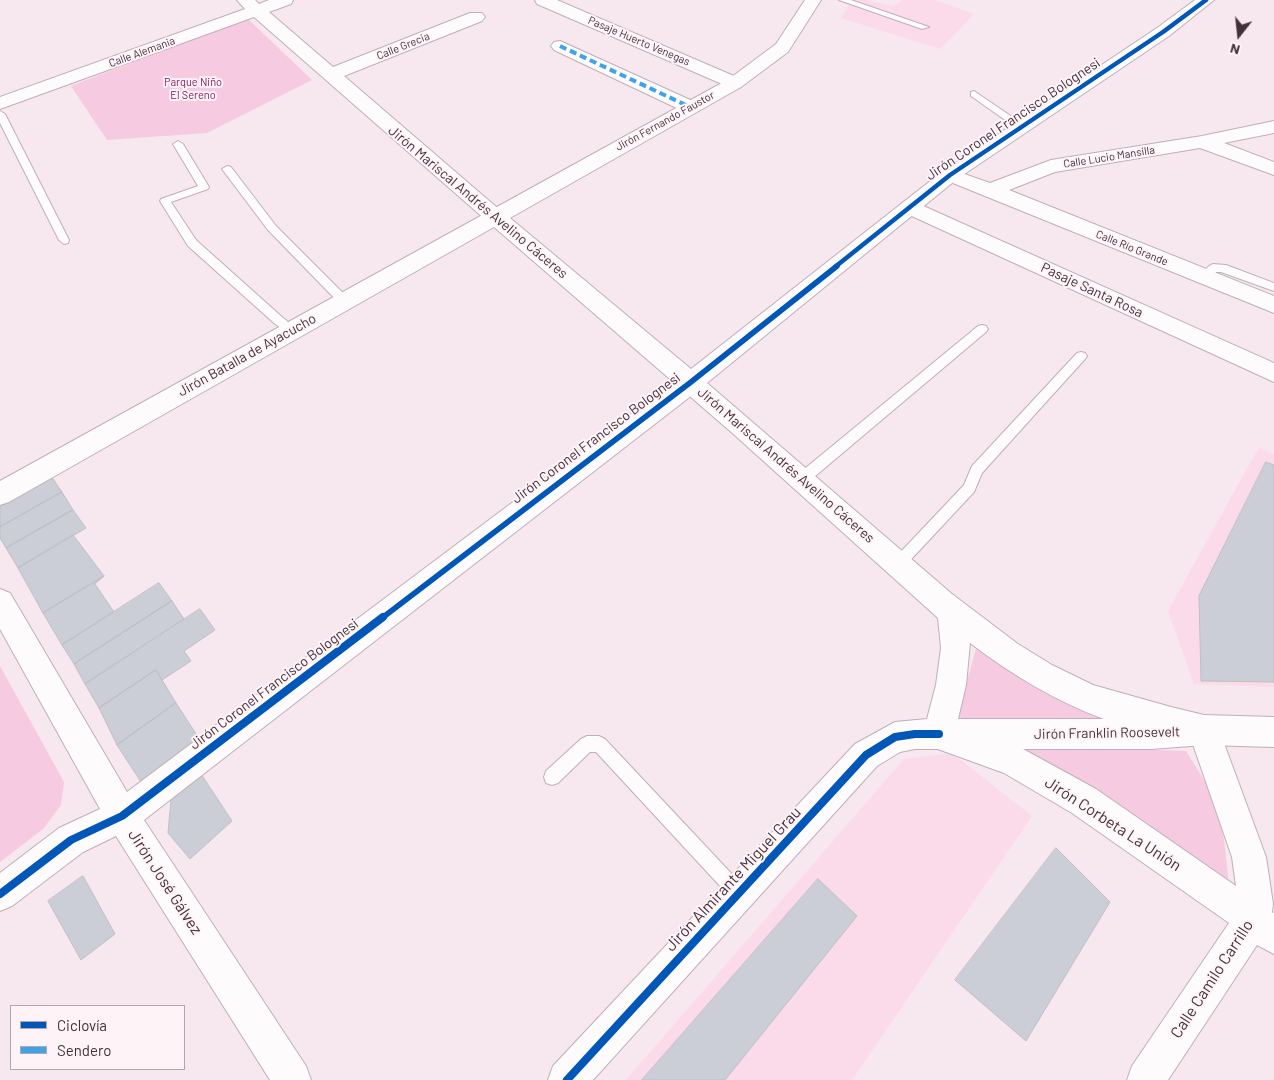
<!DOCTYPE html>
<html>
<head>
<meta charset="utf-8">
<style>
	body { margin:0 }
	#map { position:relative; width:1274px; height:1080px; overflow:hidden; background:#f7e7ef; font-family:Barlow,sans-serif }
	canvas { display:block }
	.legend { position:absolute; left:10px; top:1005px; width:175px; height:65px; box-sizing:border-box; background:#fef4f8; border:1px solid #b3a6ac; margin:0; padding:6px 9px; list-style:none; font-size:15px; color:#433139 }
	.legend li { display:flex; align-items:center; gap:10px; height:25px }
	.legend b { width:25px; border:1px solid #b3a6ac }
	.north { position:absolute; left:1214px; top:10px; width:50px; height:50px; -webkit-text-stroke:4px #fef4f8; paint-order:stroke; rotate:196deg; font-size:14px; font-weight:700; line-height:20px; text-align:center; color:#433139 }
	.north::after { content:''; display:block; margin:auto; width:18px; height:22px; background:#433139; clip-path:polygon(50% 0,100% 100%,50% 72%,0 100%) }
</style>
</head>
<body>
<div id="map">
<canvas width="1274" height="1080"></canvas>
<ul class="legend">
<li><b style="height:6px;background:#0057b8"></b>Ciclovía</li>
<li><b style="height:6px;background:#3fa3ec"></b>Sendero</li>
</ul>
<div class="north">N</div>
</div>
<script>
const context = document.querySelector('canvas').getContext('2d');
context.lineJoin = 'round';
function fill(path, color) {
  context.fillStyle = color;
  context.fill(path, 'evenodd');
}
function strokePath(path, color, width, dash) {
  context.strokeStyle = color;
  context.lineWidth = width;
  context.lineCap = dash ? 'butt' : 'round';
  context.setLineDash(dash || []);
  context.stroke(path);
}
function write(font, color, halo, rows, align = 'center') {
  context.font = font + ' Barlow,sans-serif';
  context.lineWidth = 4;
  context.setLineDash([]);
  context.textBaseline = 'middle';
  context.strokeStyle = halo;
  context.fillStyle = color;
  for (const [text, x, y, turn = 0] of rows) {
    context.save();
    context.translate(x, y);
    context.rotate((+turn || 0) * Math.PI / 180);
    context.textAlign = isNaN(turn) ? turn : align;
    if (halo) context.strokeText(text, 0, 0);
    context.fillText(text, 0, 0);
    context.restore();
  }
}
fill(new Path2D(`
	M852 0H865L893 6 903 0H935L974 14 940 49 841 18Z
	M1259 447 1274 455V687L1194 684 1168 611Z
	M952 753 1032 816 852 1080H626L904 759Z`), '#fbdbea');
fill(new Path2D(`
	M247 18 312 80 207 133 107 140 71 86Z
	M976 649 1118 722 956 719Z
	M0 666 64 782 61 805 43 829 0 862Z
	M1004 744 1186 751 1214 796 1224 840 1229 885Z`), '#f6cae0');
const building = new Path2D(`
	M1266 462 1274 465V682L1201 681 1199 596Z
	M51 476 62 492 0 527V505Z
	M62 492 73 510 6 548 0 538V527Z
	M73 510 86 528 18 568 6 548Z
	M73 535 104 576 43 613 18 568Z
	M104 576 95 584 114 612 62 645 43 613Z
	M159 583 172 601 74 664 62 645Z
	M172 601 184 619 85 684 74 664Z
	M200 609 215 630 184 651 191 661 162 680 156 670 99 708 85 684Z
	M156 670 176 703 117 745 99 708Z
	M176 703 200 740 141 782 117 745Z
	M201 774 232 821 190 859 168 833 171 800Z
	M1056 848 1110 902 1026 1041 955 980Z
	M83 876 115 934 81 960 48 901Z
	M818 879 857 916 725 1080H642Z`);
fill(building, '#ccced7');
strokePath(building, '#bebfc7', 1);
const lane = new Path2D(`
	M839 0H851L929 27 922 29Z
	M974 91 1024 125V129H1018L971 96V92Z
	M0 111 5 114 69 240 68 243 64 244 59 240 0 123Z
	M178 141 183 144 209 187 208 189 171 202 196 240 282 317 298 330 296 333H288L274 323 188 246 160 201 161 199 198 186 173 144Z
	M227 166 231 167 276 226 348 298 350 301 348 304H340L268 230 222 169Z
	M1213 264 1226 265 1274 283V291L1221 272H1216L1210 280H1202L1200 277C1204 272 1207 266 1213 264Z
	M982 325 986 326 988 329 986 332 807 483 802 484 797 483 795 479 797 475 978 326Z
	M1081 352 1085 353 1087 356 1085 359 982 473 974 492 903 568 898 570 893 568 891 564 893 560 964 485 972 466 1077 353Z
	M587 736H599L605 739 744 887 747 893 744 899 738 902 732 899 596 752H590L558 783 552 785 546 783 544 777 546 771 581 739Z`);
const street = new Path2D(`
	M237 0H255L259 4 269 0H293L291 4 269 12 333 67 470 13H482L485 17 482 21 344 76 501 211 505 216 501 221 494 223 487 221 254 17 0 109V97L245 9Z
	M535 0H557L741 79 744 83 741 87 735 89 729 87 537 4Z
	M560 41 697 103 699 107 697 111 690 113 683 111 554 50 551 46 554 42Z
	M1274 121V133L1224 143 1274 162V175L1200 148 1055 172 1009 190 1274 296V313L943 179 940 175 943 171 950 169 990 183 1051 160 1202 136Z
	M910 200 1274 363V382L903 212 900 207 903 202Z
	M691 373 700 375 703 382 700 389 144 820 306 1066 311 1080H270L116 836 83 852 12 906 0 911V873L59 828 100 809 0 629V589L10 593 127 792 682 375Z
	M1204 715 1215 719 1266 857 1273 904 1272 912 1274 913V954L1257 945 1168 1080H1127L1132 1066 1229 923 1072 813 1004 773 935 748 930 737 935 726 946 722 1023 749 1096 789 1236 886 1232 857 1188 730 1193 719Z`);
const secondary = new Path2D(`
	M805 0H821L788 52 741 87 510 218 691 369 943 171 1157 28 1195 0H1214L1169 36 957 179 707 383 952 594 1018 644 1052 665 1093 685 1171 707 1204 715 1274 717V747L1204 745 1151 749H915L900 752 877 766 593 1080H548L553 1066 855 744 895 722 927 719 936 685 941 648 938 618 730 431 494 227 9 502 0 505V481L729 79 776 44ZM970 643C1012 675 1055 701 1104 719H958L966 685Z`);
strokePath(lane, '#bfafb7', 2);
strokePath(street, '#bfafb7', 2);
strokePath(secondary, '#bfafb7', 2);
fill(lane, '#fefbfd');
fill(street, '#fefbfd');
fill(secondary, '#fefbfd');
strokePath(new Path2D(`
	M560 46 690 107`), '#3fa3ec', 4, [7, 4]);
strokePath(new Path2D(`
	M835 267 950 175 1163 32 1206 0`), '#0057b8', 4.5);
strokePath(new Path2D(`
	M382 618 691 382 837 266`), '#0057b8', 5.5);
strokePath(new Path2D(`
	M0 894 71 840 122 816 383 617
	M567 1080 866 755 895 737 915 734H939`), '#0057b8', 8);
write('11px', '#433139', '#fef4f8', [
	["Pasaje Huerto Venegas",639,41,23],
	["Calle Grecia",403,46,-22],
	["Calle Alemania",142,52,-20],
	["Jirón Fernando Faustor",665,121,-29],
	["Calle Lucio Mansilla",1109,157,-9],
	["Calle Río Grande",1132,248,22]
]);
write('11px', '#831c5a', '#fef4f8', [
	["Parque Niño",193,82],
	["El Sereno",193,95]
]);
write('14px', '#433139', '#fef4f8', [
	["Jirón Coronel Francisco Bolognesi",1013,119,-34],
	["Jirón Mariscal Andrés Avelino Cáceres",478,202,40],
	["Pasaje Santa Rosa",1092,290,25],
	["Jirón Batalla de Ayacucho",247,355,-29],
	["Jirón Coronel Francisco Bolognesi",596,438,-37],
	["Jirón Mariscal Andrés Avelino Cáceres",786,465,41],
	["Jirón Coronel Francisco Bolognesi",274,684,-37],
	["Jirón Franklin Roosevelt",1107,733,-1]
]);
write('16px', '#433139', '#fef4f8', [
	["Jirón Corbeta La Unión",1113,824,33],
	["Jirón Almirante Miguel Grau",733,879,-47],
	["Jirón José Gálvez",165,882,57],
	["Calle Camilo Carrillo",1212,979,-57]
]);
</script>
</body>
</html>
